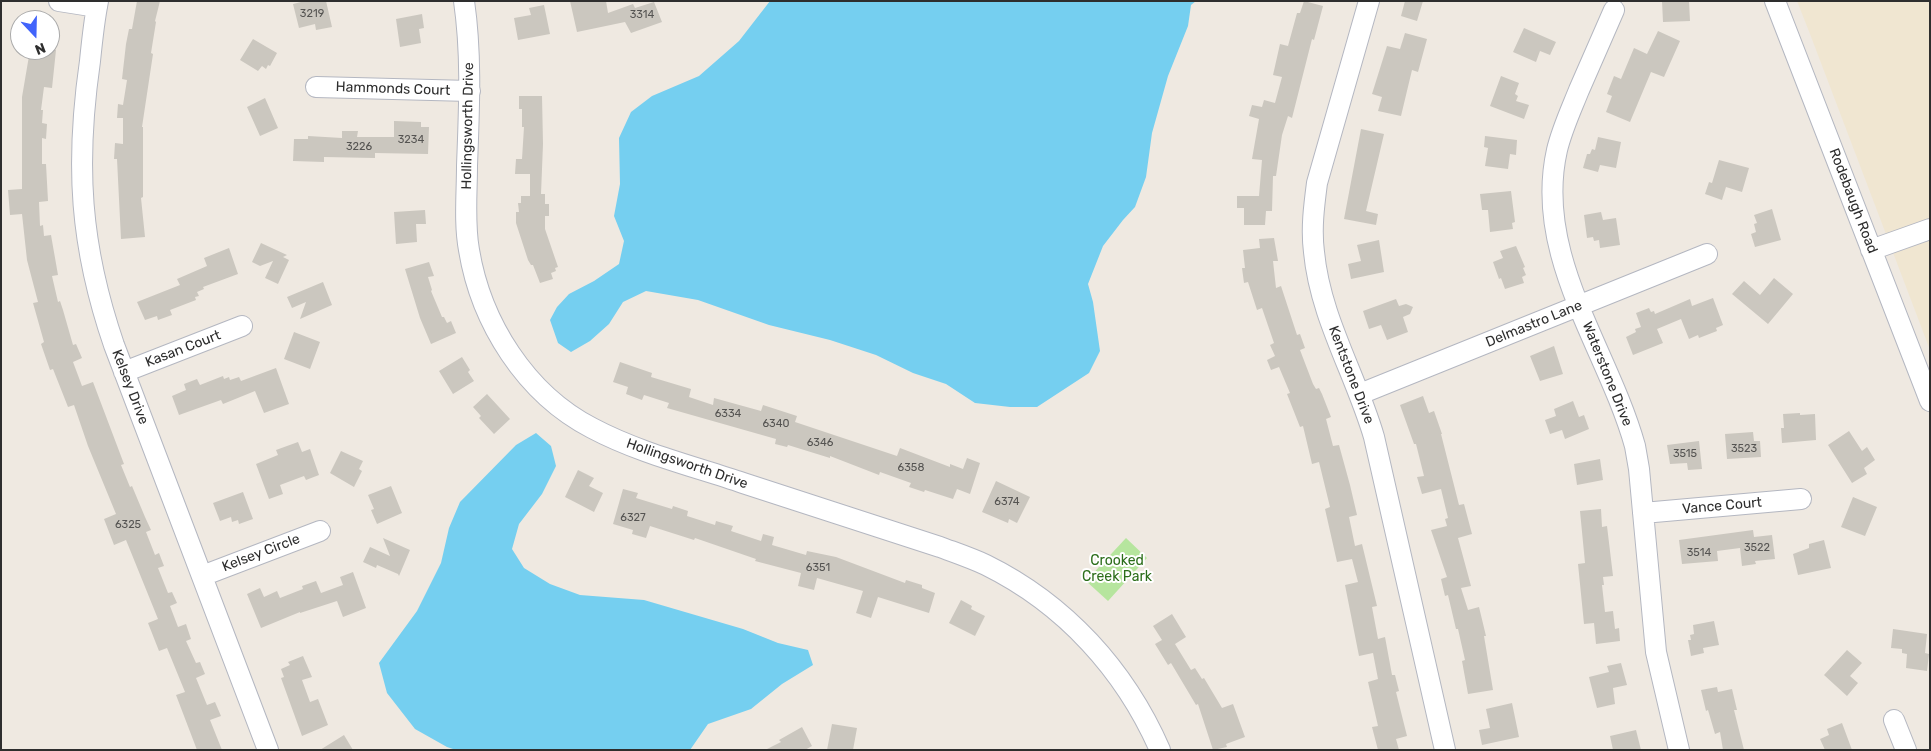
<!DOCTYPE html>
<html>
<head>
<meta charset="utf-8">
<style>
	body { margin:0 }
	#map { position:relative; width:1931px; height:751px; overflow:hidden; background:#efe9e1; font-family:Rubik,sans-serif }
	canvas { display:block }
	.frame { position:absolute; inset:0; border:2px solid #2e2e2e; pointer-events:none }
	.north { position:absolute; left:10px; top:10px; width:50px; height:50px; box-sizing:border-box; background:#fff; border:1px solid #ababab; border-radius:50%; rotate:159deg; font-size:14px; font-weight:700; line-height:20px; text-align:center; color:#2e2e2e }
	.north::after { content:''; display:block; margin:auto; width:18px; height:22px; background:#4264fb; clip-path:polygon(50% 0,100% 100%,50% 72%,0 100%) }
</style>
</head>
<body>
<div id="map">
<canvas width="1931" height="751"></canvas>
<div class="frame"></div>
<div class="north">N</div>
</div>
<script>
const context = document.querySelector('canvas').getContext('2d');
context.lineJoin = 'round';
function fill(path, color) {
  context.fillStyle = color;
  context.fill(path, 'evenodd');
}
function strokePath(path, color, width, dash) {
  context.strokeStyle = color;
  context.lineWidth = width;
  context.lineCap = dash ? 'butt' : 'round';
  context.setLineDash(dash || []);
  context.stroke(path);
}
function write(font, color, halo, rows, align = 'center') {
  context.font = font + ' Rubik,sans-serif';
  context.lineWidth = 4;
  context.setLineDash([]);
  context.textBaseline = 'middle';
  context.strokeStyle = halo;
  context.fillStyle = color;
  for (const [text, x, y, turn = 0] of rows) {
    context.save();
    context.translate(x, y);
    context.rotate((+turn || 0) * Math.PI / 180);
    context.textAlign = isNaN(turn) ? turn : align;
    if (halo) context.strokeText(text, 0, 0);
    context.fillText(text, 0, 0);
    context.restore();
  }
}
fill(new Path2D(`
	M1797 1H1930V350L1810 34Z`), '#f0e6d1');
fill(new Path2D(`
	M1126 538 1147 558 1108 601 1086 581Z`), '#b6e59e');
fill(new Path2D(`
	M770 1H1196L1191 5 1188 26 1168 76 1152 133 1146 177 1135 207 1123 220 1103 246 1088 284 1093 302 1100 351 1089 373 1037 407H1010L975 403 946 384 913 373 876 355 830 340 769 325 698 300 646 291 623 302 609 324 590 341 571 352 558 343 550 320 557 307 569 294 594 281 619 264 624 241 614 216 620 184 619 138 631 112 652 96 699 76 739 41Z
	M536 433 551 446 556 466 542 494 519 524 512 549 524 568 550 584 580 595 644 600 743 629 778 643 808 650 813 665 782 684 751 709 708 724 690 750H456L447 747 415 729 387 693 379 663 417 611 441 563 449 528 460 502 516 445Z`), '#75cff0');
fill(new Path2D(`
	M137 1H160L155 21 156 22 151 53 153 54 142 127H143V197L141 198 145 237 121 239 117 159H114L115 143 123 144V118H117L118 104 123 105 127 80 122 79 126 44 129 29H132Z
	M305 1H326L332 27 316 30 315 24 299 28 293 4Z
	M570 1H606L608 13 633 4 635 8 654 2 662 22 631 33 625 22 577 32Z
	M1304 1 1323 6 1314 40 1312 39 1292 118 1288 116 1282 135 1276 176H1273L1272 211H1266L1265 225H1244V208H1237V196H1259L1262 160 1252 159 1259 119 1249 116 1252 105 1262 107 1264 100 1275 103 1282 77 1273 75 1280 44 1288 46 1297 13H1300Z
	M1405 1H1423L1417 21 1401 16Z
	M1662 1H1689L1690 21 1663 22Z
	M544 5 550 34 518 40 514 18 531 15 529 8Z
	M422 14 424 28 419 29 421 43 400 47 396 19Z
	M1524 28 1556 42 1550 55 1540 51 1536 62 1513 52Z
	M1658 31 1680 41 1664 77 1651 72 1630 122 1606 112 1612 96 1607 94 1614 76 1621 79 1634 48 1647 54Z
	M1405 33 1427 39 1418 72 1412 70 1401 116 1378 111 1382 97 1372 94 1387 46 1400 49Z
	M253 39 277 53 270 66 268 65 266 69 262 66 258 71 240 60Z
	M30 50H56L52 88 44 87 41 110H43L42 123 47 124 46 139 42 138V164H46L48 201 39 202 40 226 43 225 44 236 51 235 58 275 52 276 58 302 60 301 63 310 73 345 76 344 82 358 73 362 82 386 93 382 124 464 121 465 130 487 132 486 145 517 151 530 146 532 155 555 159 553 164 566 158 568 168 593 172 592 177 603 170 606 178 627 186 624 191 639 186 641 196 663 200 662 205 674 196 678 207 705 215 702 221 716 210 720 222 750H197L176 695 185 692 167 648 159 651 148 623 158 619 126 540 114 545 104 519 116 514 88 446 74 405 68 407 53 369 50 370 41 344 44 342 33 303 38 302 27 260 22 214 10 215 8 190 22 189V97Z
	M1501 76 1519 83 1515 94 1518 96 1516 101 1529 105 1524 119 1490 106Z
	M519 96H542L543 144 541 194H545V204H549V216H545V229L558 267 555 268 556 271 551 273 553 279 540 283 533 265H531L528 260 516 223V212H519L518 203H521V196H530V174H515L516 159H522L524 127H522V109H519Z
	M265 98 278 128 260 136 247 107Z
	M394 121 421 122V127H429L428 154 375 153V158L324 157V162L293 161 294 139H308V136L342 138V131H358L357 137H394Z
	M1361 129 1384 134 1366 211 1378 214 1376 225 1344 219Z
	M1485 136 1517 140 1516 155 1510 154 1508 169 1485 166 1488 148 1484 147Z
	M1598 137 1621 142 1616 168 1600 165 1598 172 1583 168 1587 154H1590L1592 149 1595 150Z
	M1719 160 1749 168 1742 192 1726 187 1722 200 1705 194 1709 182 1712 183Z
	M1511 191 1515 222 1512 223 1513 229 1490 232 1488 210H1482L1480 194Z
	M1772 209 1781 240 1755 247 1751 234 1756 232 1754 224 1757 223 1754 215Z
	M425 210 426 224H416L417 242 396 244 394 212Z
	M1601 212 1603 220 1616 218 1620 245 1600 248 1599 240 1594 241 1593 237 1587 238 1584 215Z
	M1274 238 1278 261H1273L1276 288 1281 286 1297 335 1300 334 1305 348 1300 350 1313 384 1316 389 1319 388 1322 394 1331 417 1326 419 1333 446 1339 445 1350 485 1357 515 1349 517 1355 546 1362 544 1377 606 1372 607 1378 639 1385 637 1392 675H1395L1399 691 1396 692 1407 736 1396 739 1399 750H1378L1372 727 1378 726 1368 682 1378 679 1373 653 1359 656 1345 585 1358 582 1352 559 1337 562 1325 509 1330 507 1319 462 1312 464 1303 426 1300 427 1287 394 1290 393 1279 367 1271 370 1267 360 1275 356 1270 345 1274 343 1262 308 1257 310 1248 282 1244 283 1242 268H1245L1243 250 1260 248 1259 239Z
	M1379 240 1384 272 1351 279 1348 264 1361 261 1357 245Z
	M261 243 287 255 283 257 289 260 278 284 265 278 273 261 260 266 252 262Z
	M1516 246 1525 267 1523 268 1526 275 1522 277 1524 283 1505 289 1501 278 1499 279 1493 262 1503 258 1500 251Z
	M229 248 238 274 203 287 204 289 197 292 199 296 195 297 196 300 170 310 172 315 158 320 157 316 145 320 137 302 180 285 177 279 207 266 204 258Z
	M429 262 434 276 428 277 432 290 431 291 442 317H444L447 323 451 321 456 333 431 344 420 318 405 269Z
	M1774 278 1793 294 1768 324 1732 294 1744 281 1760 295Z
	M323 282 332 305 300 319 306 302 292 308 287 297Z
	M1713 298 1723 325 1716 328 1717 331 1699 338 1698 335 1689 339 1681 319 1657 329 1663 343 1633 355 1626 337 1636 332 1635 329 1641 327 1636 313 1649 308 1651 312 1654 311 1655 314 1690 299 1692 306Z
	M1396 299 1399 306 1406 304 1413 307 1410 314 1403 317 1408 332 1387 340 1381 325 1369 329 1363 311Z
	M294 332 320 342 310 369 284 359Z
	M1554 346 1563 374 1540 381 1530 356Z
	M462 357 470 370 468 372 474 381 453 394 439 371Z
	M620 362 652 373 651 377 691 389 689 397 713 405 714 398 761 411 763 405 797 416 795 422 897 456 900 448 950 467V464L963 469 967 458 980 463 970 494 957 489 953 499 925 490 924 492 909 487 911 483 880 472 879 475 830 456V458L788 445 787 447 775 444 776 439 667 408 669 403 644 395 642 400 626 394 628 387 613 382Z
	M276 368 289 404 264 413 255 391 223 404 221 400 179 415 172 396 186 390 184 384 197 379 200 385 223 376 224 379 229 377 230 380 239 377 241 381Z
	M487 394 510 419 494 434 479 418 481 416 473 407Z
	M1423 396 1429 413 1434 411 1442 434H1441L1459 505 1464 504 1472 534 1458 538 1471 586 1461 588 1468 610 1479 607 1486 636H1484L1493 690 1468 694 1462 661 1465 660 1458 629H1456L1448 595 1445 596 1441 579 1447 577 1431 530 1447 526 1445 519 1448 518 1441 489 1422 494 1417 477 1424 476 1416 444H1414L1400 405Z
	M1573 401 1579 417 1584 415 1589 429 1565 439 1562 430 1550 434 1545 420 1556 416 1554 409Z
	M1800 413V415L1815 414 1816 440 1782 443 1781 428H1784L1783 414Z
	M1849 431 1862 451 1867 447 1875 460 1864 468 1867 474 1852 483 1828 445Z
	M1753 432 1754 441H1760L1761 457 1727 459 1725 434Z
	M1699 441 1702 469 1688 470 1687 463 1670 464 1667 445Z
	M298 442 302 452 310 449 319 475 306 480 304 476 280 485 283 494 269 499 256 464 278 455 276 450Z
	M341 451 363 461 359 469 362 471 354 487 330 473Z
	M1600 459 1603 480 1577 485 1574 464Z
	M578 470 594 478 589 486 603 493 594 512 565 497Z
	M996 481 1030 497 1017 523 1009 519 1008 523 982 512Z
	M391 486 402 513 377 524 371 510 374 509 368 495Z
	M623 489 638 493 636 498 672 509 673 506 688 511 687 516 715 525 716 521 733 526 731 531 761 541 763 534 774 537 772 545 806 555 807 551 836 557 905 583 906 580 922 585V588L935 593 929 613 878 597 871 618 856 613 863 591 817 578 814 590 798 586 801 573 755 561 756 559 695 538 694 540 650 526 646 538 632 534 633 530 613 524Z
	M243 492 253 519 239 524 238 520 232 522 231 517 220 521 213 503Z
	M1853 497 1877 507 1865 536 1841 527Z
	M1601 509 1602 527 1607 526 1613 576 1603 577 1604 585H1602L1605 612 1613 611 1615 629 1619 628 1620 641 1596 644 1594 623 1584 624 1578 564 1585 563 1580 511Z
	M1753 530 1754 537 1772 535 1775 559 1755 561 1756 564 1742 566 1740 548 1717 551 1718 561 1682 564 1679 540Z
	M383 538 410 550 399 576 398 574 377 565 376 568 363 562 370 547 390 556Z
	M1824 540 1831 568 1798 575 1793 554 1809 548V544Z
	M353 572 366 608 343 617 337 601 300 613V612L261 628 247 594 260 588 264 597 277 591 280 598 303 589 302 586 316 581 321 593 343 585 340 577Z
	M961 600 972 606 971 609 985 616 975 636 949 623Z
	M1172 614 1186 637 1175 644 1191 670 1195 668 1202 679 1204 678 1222 708 1233 704 1245 737 1226 744 1227 747 1213 750 1198 704 1196 705 1171 663 1168 665 1155 644 1162 640 1153 626Z
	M1714 621 1719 645 1703 648 1704 653 1691 656 1688 640H1691L1690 635 1694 634 1693 625Z
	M1893 629 1927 634 1925 653 1929 654 1927 671 1906 668 1907 654 1902 653V649L1891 648Z
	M1847 650 1862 663 1850 676 1858 683 1847 696 1824 675Z
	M303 656 312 677 302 680 310 702 318 699 328 725 302 736 281 678 284 677 281 669 290 665 288 662Z
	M1621 663 1627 685 1613 688 1615 704 1597 708 1589 677 1609 672 1607 666Z
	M1717 687 1718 692 1732 689 1737 710H1734L1744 750H1723L1720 732 1715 734 1708 710 1706 711 1701 690Z
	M1512 703 1519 737 1482 745 1479 730 1490 728 1486 709Z
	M1842 723 1852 750H1825L1820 739 1829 735 1827 729Z
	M832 724 857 728 853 750H827Z
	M802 727 812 746 805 750H765L781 742 779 740Z
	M1636 730 1641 750H1613L1610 736Z
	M344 735 353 750H320Z`), '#cbc7bf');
const minor = new Path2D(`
	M59 1 97 7
	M98 1C94 21 92 41 90 61 75 165 80 246 114 345L268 750
	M464 1C472 56 469 111 467 166 467 194 464 223 469 250 481 323 526 394 592 428 639 453 693 466 743 483 809 504 874 526 940 547 956 553 971 558 986 565 1065 604 1125 670 1160 750
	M1369 1 1317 183C1314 206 1311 229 1314 252 1320 317 1356 375 1374 437L1445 750
	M1775 1 1930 401
	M1614 10C1602 37 1591 63 1579 90 1571 110 1562 129 1557 150 1533 256 1608 349 1635 446L1639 469 1656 652 1679 750
	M316 87 470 91
	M1871 250 1930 229
	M124 372 242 326
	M1360 394 1707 254
	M1643 513 1801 499
	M202 576 320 531
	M1894 720 1906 750`);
strokePath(minor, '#b4b7c1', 22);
strokePath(minor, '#fff', 20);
write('11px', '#555452', null, [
	["3219",312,14],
	["3314",642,15],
	["3234",411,140],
	["3226",359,147],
	["6334",728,414],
	["6340",776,424],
	["6346",820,443],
	["3523",1744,449],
	["3515",1685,454],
	["6358",911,468],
	["6374",1007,502],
	["6327",633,518],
	["6325",128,525],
	["3522",1757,548],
	["3514",1699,553],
	["6351",818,568]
]);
write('14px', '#2e2e2e', '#fff', [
	["Hammonds Court",393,89,2],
	["Hollingsworth Drive",468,126,-89],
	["Rodebaugh Road",1853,201,69],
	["Delmastro Lane",1534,324,-22],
	["Kasan Court",183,349,-21],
	["Waterstone Drive",1607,374,68],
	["Kentstone Drive",1351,375,69],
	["Kelsey Drive",130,387,69],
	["Hollingsworth Drive",687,464,19],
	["Vance Court",1722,506,-5],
	["Kelsey Circle",261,553,-21]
]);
write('14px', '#2c6e1b', '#fff', [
	["Crooked",1117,561],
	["Creek Park",1117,577]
]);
</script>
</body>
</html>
